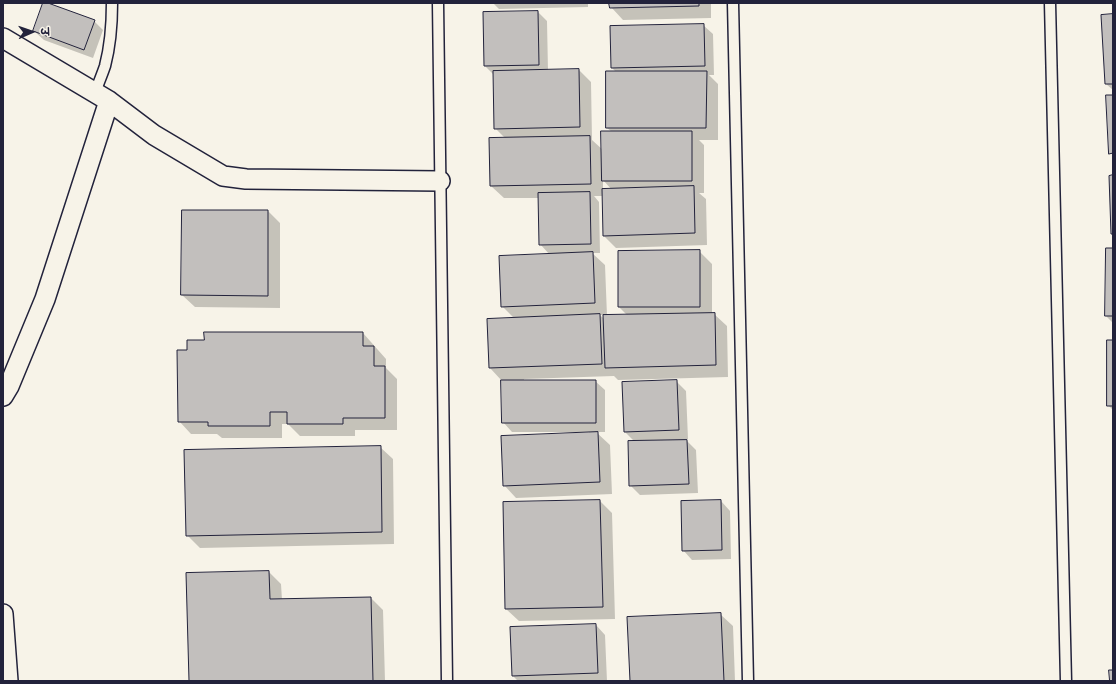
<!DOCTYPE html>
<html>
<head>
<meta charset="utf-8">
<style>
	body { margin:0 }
	#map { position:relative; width:1116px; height:684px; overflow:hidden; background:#f7f3e8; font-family:"Shantell Sans","Playpen Sans Deva",sans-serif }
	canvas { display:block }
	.frame { position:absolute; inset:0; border:4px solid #22223b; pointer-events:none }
	.north { position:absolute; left:12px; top:12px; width:40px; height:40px; -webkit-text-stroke:3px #f7f3e8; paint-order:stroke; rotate:88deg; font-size:11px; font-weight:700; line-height:16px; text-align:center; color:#22223b }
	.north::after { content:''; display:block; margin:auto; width:14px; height:18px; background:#22223b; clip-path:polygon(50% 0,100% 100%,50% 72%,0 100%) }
</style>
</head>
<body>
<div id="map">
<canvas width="1116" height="684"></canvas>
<div class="frame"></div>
<div class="north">उ</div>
</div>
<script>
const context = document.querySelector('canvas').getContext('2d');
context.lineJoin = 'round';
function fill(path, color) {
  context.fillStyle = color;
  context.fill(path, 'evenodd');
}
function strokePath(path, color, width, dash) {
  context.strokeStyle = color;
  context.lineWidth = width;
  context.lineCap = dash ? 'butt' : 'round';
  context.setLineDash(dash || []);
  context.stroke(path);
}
fill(new Path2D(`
	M44 3 94 21 103 30 93 58 44 40 34 31Z
	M493 3H588V7L499 9Z
	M610 3H711V18L623 20 611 7Z
	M538 12 547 21 548 71 579 70 591 82 592 140 603 150 612 132 607 128 616 72 612 68 703 25 713 34 714 75H709L718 84V140H699L704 145V193H699L706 199 707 245 616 248 604 236 603 196H594L599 202 600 253H592L605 265 607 316H628L619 307V252L699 251 712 264V314H714L727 326 728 377 618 380 614 376 524 379V381H595L605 390V432H596L610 445 612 494 516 498 504 485 589 433V432H512L503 422 502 381 490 368 514 318 502 306 550 255 540 244 539 198H504L491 186 490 139H506L495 128 494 75 485 66ZM603 180 612 190H603ZM600 315H604L605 319 602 317Z
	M1113 15V90L1106 84Z
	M183 211H268L280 223V308L195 307 182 295Z
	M1113 249V323L1106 316Z
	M363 333 386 359V368L397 379V430H355V436H300L288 424H282V438H222L217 434H191L179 421 188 351 205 341Z
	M1113 341V410L1108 405Z
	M676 381 686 391 688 439H685L696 450 698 493 640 495 630 485 635 442 625 432Z
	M380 447 393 459 394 544 200 548 187 535Z
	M600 501 612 513 615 619 519 621 506 609Z
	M721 501 730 511 731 559 692 560 683 550Z
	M269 572 281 584 282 600 371 598 383 610 385 681H190Z
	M720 614 733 626 735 681H631Z
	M596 625 605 635 607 681H518L513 676Z`), '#0003');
const building = new Path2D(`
	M43 3H48L95 20 84 50 33 31Z
	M609 3H699V6L610 8Z
	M538 11 539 65 484 66 483 12Z
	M1113 14V84H1105L1101 15Z
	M704 24 705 66 611 68 610 26Z
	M579 69 580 127 494 129 493 71Z
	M606 71H707L706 128H606Z
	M1106 95H1113V153L1109 154Z
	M601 131H692V181H602Z
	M590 136 591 184 490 186 489 138Z
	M1113 175V234H1111L1109 176Z
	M694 186 695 233 603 236 602 189Z
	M590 192 591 244 539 245 538 193Z
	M182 210H268V296L181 295Z
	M1106 248H1113V316H1105Z
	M700 250V307H618V251Z
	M593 252 595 303 501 307 499 256Z
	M715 313 716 365 605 368 603 315Z
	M600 314 602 364 489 368 487 319Z
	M204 332H363V346H374V366H385V418H343V424H287V412H270V426H208V422H178L177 350H187V340H204Z
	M1107 340H1113V406H1107Z
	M501 380H596V423H502Z
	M677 380 679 430 624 432 622 382Z
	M598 432 600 482 503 486 501 436Z
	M687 440 689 484 629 486 628 441Z
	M381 446 382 532 186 536 184 450Z
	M600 500 603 607 505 609 503 502Z
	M721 500 722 550 682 551 681 501Z
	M269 571 270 599 371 597 373 681H189L186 573Z
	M721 613 724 681H630L627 617Z
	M596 624 598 673 512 676 510 627Z
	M1109 670H1113V681H1110Z`);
fill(building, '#c2bfbd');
strokePath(building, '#22223b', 1);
const lane = new Path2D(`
	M438 3 447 681
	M733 3 748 681
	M1050 3 1066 681
	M95 93C98 84 102 75 105 66 110 47 112 23 112 3`);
const street = new Path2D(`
	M3 38 109 101 154 135 223 176 246 179 440 181
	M3 396 9 386 45 299 109 101
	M3 614 8 681`);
strokePath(lane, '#22223b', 13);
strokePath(street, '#22223b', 22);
strokePath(lane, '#f7f3e8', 10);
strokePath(street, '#f7f3e8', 19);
</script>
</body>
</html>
